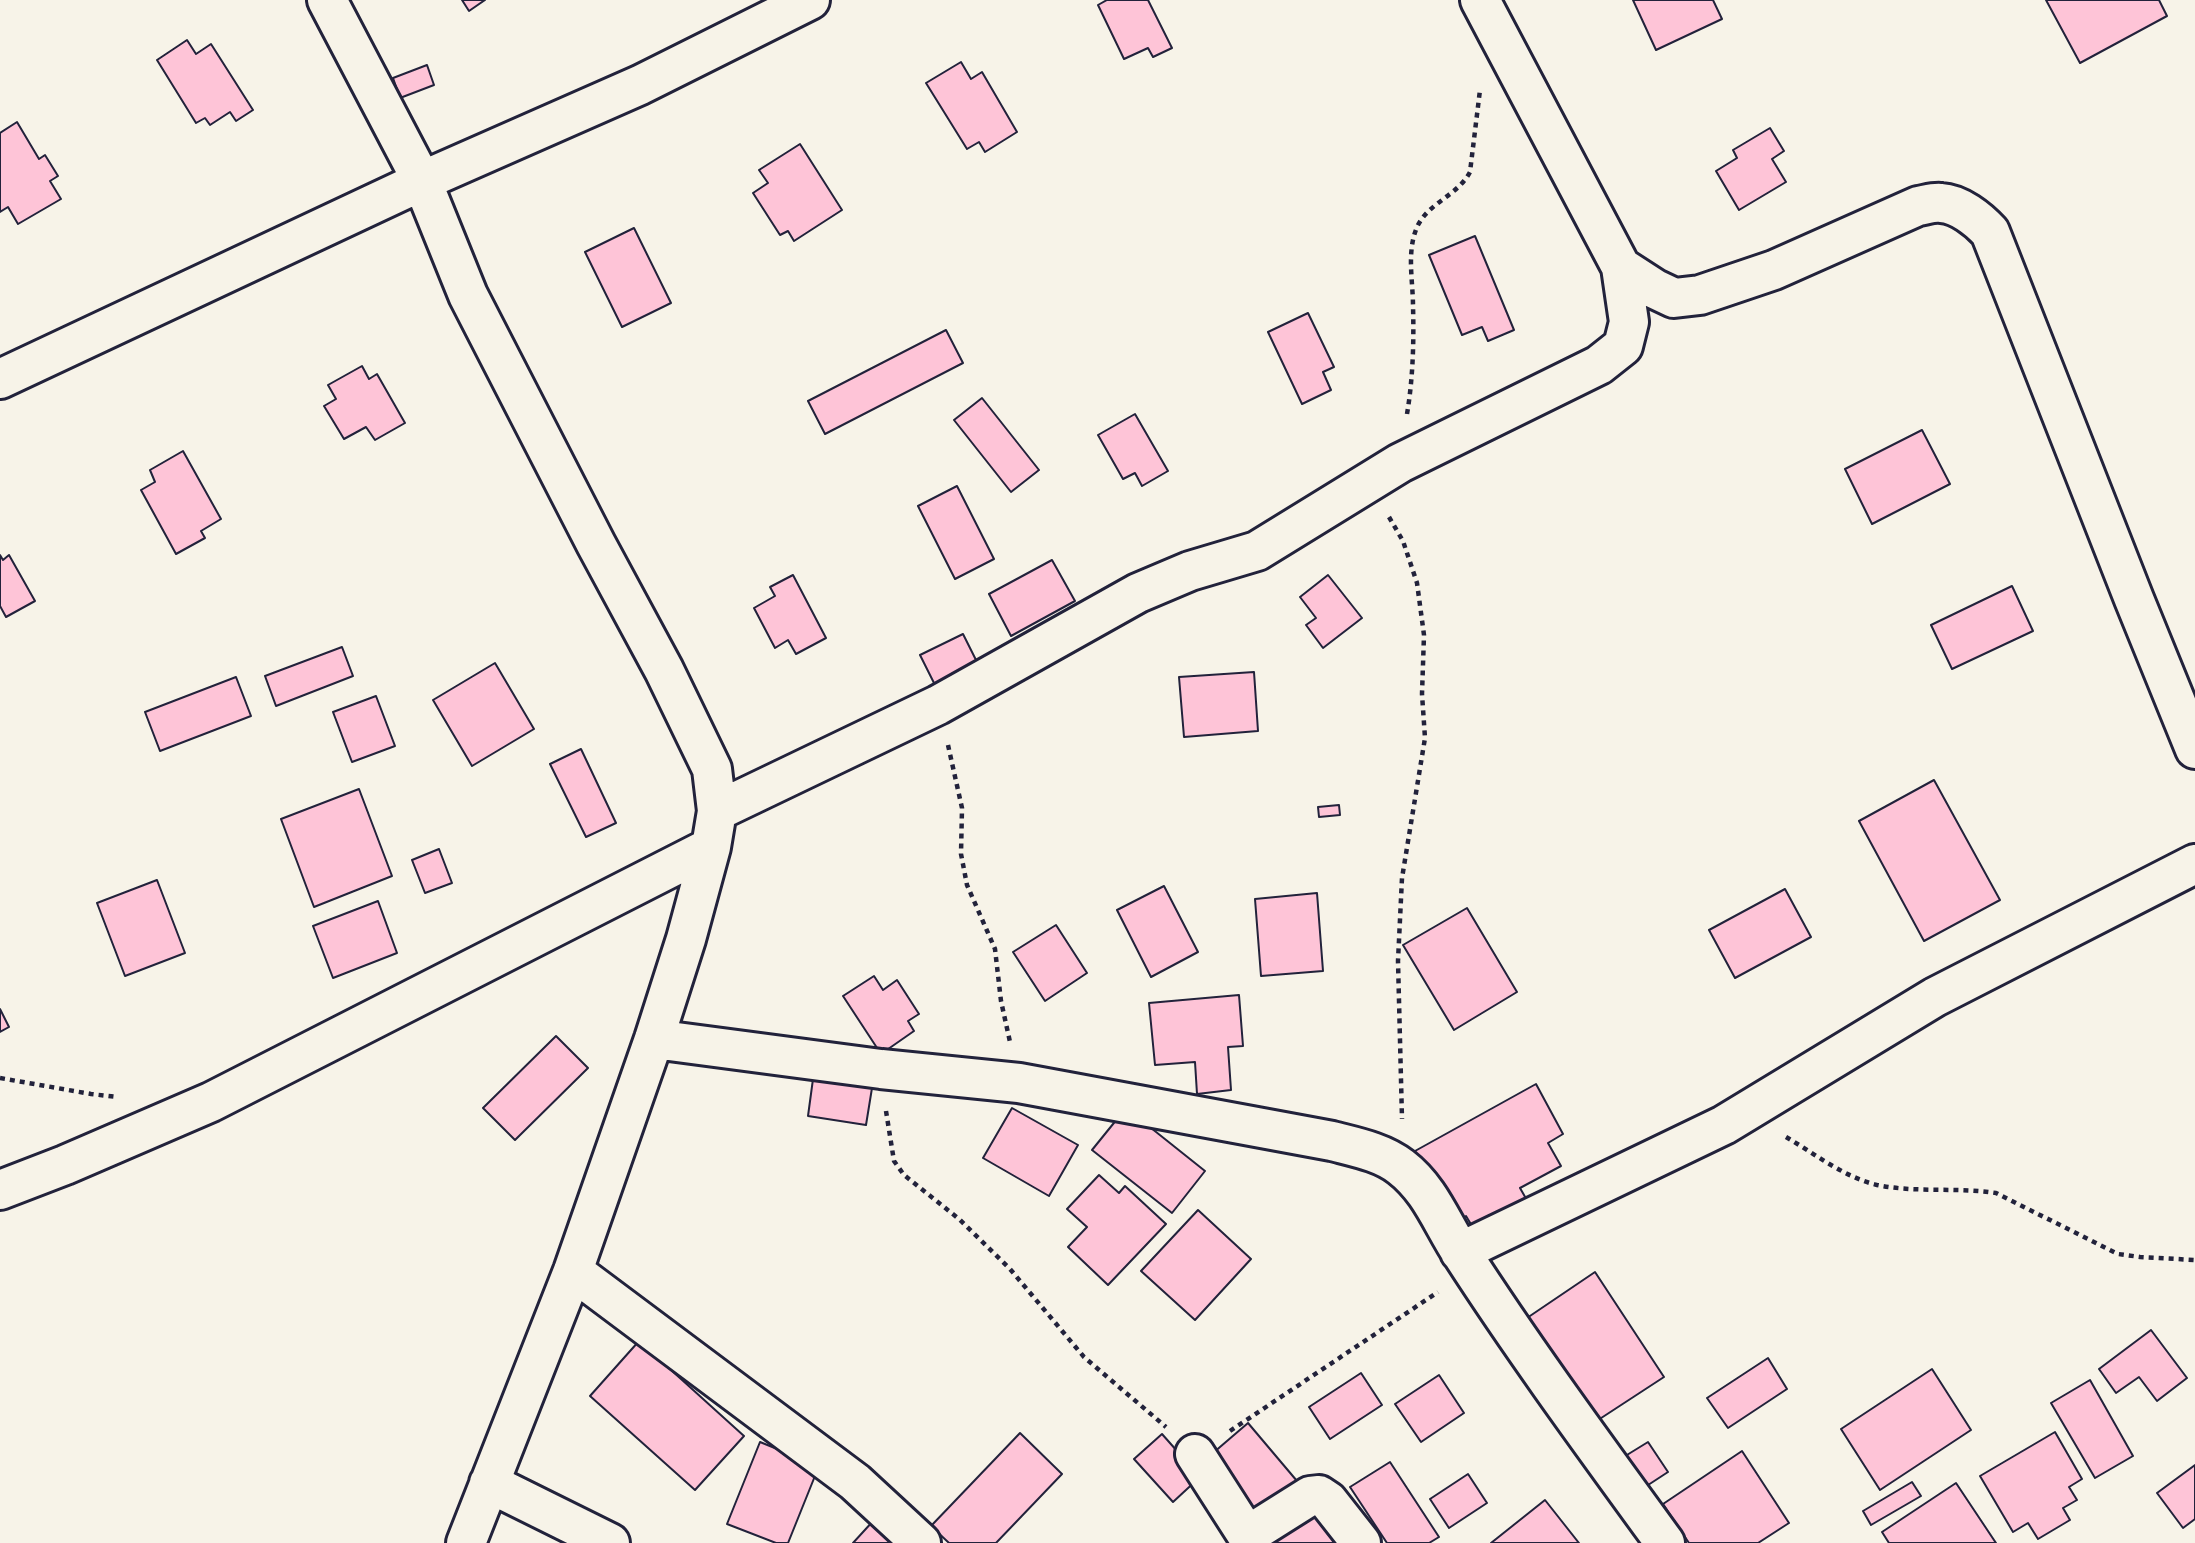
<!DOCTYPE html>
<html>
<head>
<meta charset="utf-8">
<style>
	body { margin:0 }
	canvas { display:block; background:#f7f3e8 }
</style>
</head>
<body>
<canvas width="2195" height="1543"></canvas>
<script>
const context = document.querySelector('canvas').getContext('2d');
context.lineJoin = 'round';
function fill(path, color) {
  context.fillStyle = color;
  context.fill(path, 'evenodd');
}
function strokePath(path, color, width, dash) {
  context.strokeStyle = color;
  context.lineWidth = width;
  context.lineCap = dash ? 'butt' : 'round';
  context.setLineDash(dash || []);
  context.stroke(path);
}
const building = new Path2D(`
	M462 0H485L469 11Z
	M1107 0H1148L1172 48 1153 57 1148 48 1124 59 1098 5Z
	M1633 0H1713L1722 19 1656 50Z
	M2046 0H2159L2167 16 2080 63Z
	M187 40 196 54 211 44 253 110 236 121 230 112 210 125 205 118 196 123 157 60Z
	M961 62 971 79 982 72 1017 132 985 152 979 142 967 149 926 83Z
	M427 65 434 85 400 98 393 78Z
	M17 122 39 159 45 155 58 176 50 181 61 199 18 224 8 207 0 212V133Z
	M1770 128 1784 151 1772 159 1786 182 1739 210 1716 171 1737 158 1733 150Z
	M800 144 842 210 794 241 788 231 780 235 753 193 768 183 759 170Z
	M634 228 671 303 622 327 585 252Z
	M1475 236 1514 330 1488 341 1482 327 1462 335 1429 255Z
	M1308 313 1334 367 1323 372 1331 390 1302 404 1268 332Z
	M946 330 963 363 825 434 808 401Z
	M362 366 369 379 377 374 405 423 375 440 366 427 344 439 324 406 336 399 328 385Z
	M982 398 1039 470 1011 492 954 420Z
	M1135 414 1168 471 1142 486 1135 473 1123 479 1098 435Z
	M1922 430 1950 484 1872 524 1845 469Z
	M183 451 221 519 201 531 205 538 176 554 141 490 155 482 150 470Z
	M957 486 994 559 955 579 918 506Z
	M0 555 3 560 9 555 35 601 6 617 0 606Z
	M1052 560 1075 601 1011 636 989 594Z
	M793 575 826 638 796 654 788 640 775 648 754 608 775 596 770 587Z
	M1328 575 1362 618 1323 648 1306 625 1316 618 1300 597Z
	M2012 586 2033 631 1952 669 1931 625Z
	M963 634 979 666 936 687 920 655Z
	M342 647 353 676 276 706 265 676Z
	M495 663 534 729 472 766 433 700Z
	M1254 672 1258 731 1184 737 1179 677Z
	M236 677 251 716 160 751 145 712Z
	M376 696 395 746 352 762 333 712Z
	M581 749 616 823 586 837 550 764Z
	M1934 780 2000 900 1924 941 1859 821Z
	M359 789 392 876 314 907 281 819Z
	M1339 805 1340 815 1319 817 1318 807Z
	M439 849 452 883 425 893 412 860Z
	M157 880 185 953 125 976 97 903Z
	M1164 886 1198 952 1151 977 1117 910Z
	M1785 889 1811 937 1735 978 1709 930Z
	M1317 893 1323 971 1261 976 1255 899Z
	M378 901 397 953 333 978 313 926Z
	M1467 908 1517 992 1454 1030 1403 945Z
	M1056 925 1087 973 1045 1001 1013 952Z
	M874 976 883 990 897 980 919 1014 908 1021 914 1031 881 1054 843 996Z
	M1239 995 1243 1046 1228 1047 1231 1090 1197 1094 1195 1062 1155 1065 1149 1003Z
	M0 1009 9 1027 0 1032Z
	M556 1036 588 1068 515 1140 483 1108Z
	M813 1079 872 1088 866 1125 808 1116Z
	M1536 1084 1563 1134 1548 1143 1561 1166 1520 1188 1528 1202 1475 1231 1466 1216 1462 1219 1443 1202 1415 1151Z
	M1012 1108 1078 1145 1049 1196 983 1158Z
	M1126 1108 1205 1171 1172 1213 1092 1150Z
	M1099 1175 1119 1193 1125 1186 1166 1224 1108 1285 1068 1247 1087 1227 1067 1209Z
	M1198 1210 1251 1259 1195 1320 1141 1271Z
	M1595 1272 1664 1377 1592 1424 1524 1320Z
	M2151 1330 2187 1378 2157 1401 2139 1377 2116 1393 2099 1369Z
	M639 1341 744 1436 695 1490 590 1396Z
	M1768 1358 1787 1389 1728 1428 1707 1398Z
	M1932 1369 1971 1430 1880 1490 1841 1429Z
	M1361 1373 1382 1405 1330 1439 1309 1407Z
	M1439 1375 1464 1413 1421 1442 1395 1404Z
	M2090 1380 2133 1456 2095 1478 2051 1403Z
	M1248 1423 1297 1481 1254 1516 1206 1459Z
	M2055 1432 2082 1479 2069 1487 2077 1500 2063 1508 2070 1520 2038 1539 2028 1523 2013 1532 1980 1476Z
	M1020 1433 1062 1474 996 1543H949L931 1526Z
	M1162 1434 1200 1477 1173 1502 1134 1459Z
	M760 1442 819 1466 788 1543H776L727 1524Z
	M1648 1442 1668 1472 1642 1489 1622 1458Z
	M1742 1451 1789 1523 1758 1543H1689L1663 1504Z
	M1390 1462 1439 1537 1429 1543H1387L1350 1487Z
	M2195 1465V1519L2183 1528 2157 1493Z
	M1468 1474 1487 1503 1449 1528 1430 1499Z
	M1912 1482 1921 1496 1871 1525 1863 1511Z
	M1956 1483 1996 1543H1889L1882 1532Z
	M1545 1500 1579 1543H1491Z
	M1323 1508 1346 1543H1270Z
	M874 1520 899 1543H853Z`);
fill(building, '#fec4d7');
strokePath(building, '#22223b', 2);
const minor = new Path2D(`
	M327 0 422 181 468 295 596 544 664 670 712 769 717 811 711 847 686 939 654 1039 573 1271 466 1543
	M1621 267 1655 289 1674 298 1700 295 1774 270 1918 206C1925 205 1934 202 1941 203 1959 204 1978 219 1990 232L2134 599 2195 749
	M0 379 422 181 640 85 810 0
	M717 811 938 705 1138 593 1190 571 1257 551 1400 463 1599 365 1623 346 1629 322 1621 267 1480 0
	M654 1039 881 1069 1019 1083 1332 1141C1355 1147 1382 1152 1401 1167 1431 1190 1442 1224 1462 1254 1526 1353 1596 1448 1665 1543
	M0 1190 65 1165 211 1102 711 847
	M1460 1252 1724 1125 1935 997 2195 864
	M573 1271 855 1482 921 1543
	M1195 1454 1252 1543
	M489 1483 610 1543
	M1248 1535 1310 1496 1319 1495 1328 1501 1361 1543`);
strokePath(minor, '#22223b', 44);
strokePath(new Path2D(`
	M1407 414C1413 379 1414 341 1413 306 1413 280 1406 250 1418 225 1430 202 1458 195 1470 172L1480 90
	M1389 517 1403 541 1417 583 1424 635 1422 694 1425 738 1402 878 1398 961 1402 1119
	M948 745 962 808 961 854 967 885 995 949 1001 1001 1010 1042
	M0 1078 91 1094 117 1097
	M886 1111 894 1161 904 1175 959 1219 1010 1269 1084 1357 1166 1427
	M1786 1137C1815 1154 1844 1177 1877 1185 1916 1193 1957 1187 1996 1193L2118 1254 2140 1257 2195 1260
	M1230 1431 1438 1292`), '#22223b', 4.5, [5, 5]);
strokePath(minor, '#f7f3e8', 38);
</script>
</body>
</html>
